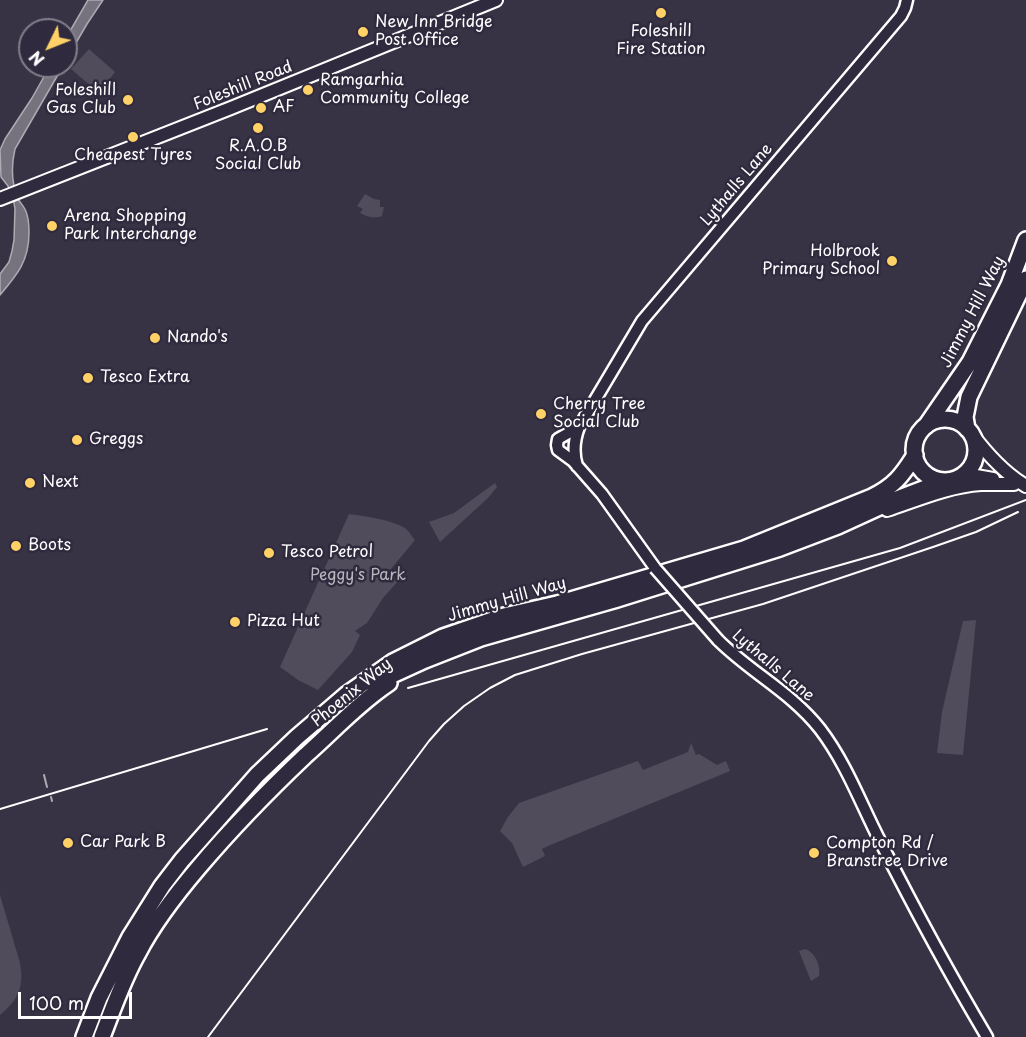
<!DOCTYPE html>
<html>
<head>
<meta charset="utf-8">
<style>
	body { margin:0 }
	#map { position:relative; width:1026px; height:1037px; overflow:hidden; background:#373345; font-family:"Playpen Sans",sans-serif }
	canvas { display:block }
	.north { position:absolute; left:18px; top:18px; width:60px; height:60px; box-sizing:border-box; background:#2f2a3d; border:2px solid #827f8b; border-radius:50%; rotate:227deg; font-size:16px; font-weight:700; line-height:24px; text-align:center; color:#fff }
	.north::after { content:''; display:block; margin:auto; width:21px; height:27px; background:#ffd166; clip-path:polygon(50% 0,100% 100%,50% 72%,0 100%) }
	.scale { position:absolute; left:18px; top:992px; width:114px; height:27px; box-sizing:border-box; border:3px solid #fff; border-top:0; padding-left:8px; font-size:18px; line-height:21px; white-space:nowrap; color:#fff; -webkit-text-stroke:4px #2f2a3d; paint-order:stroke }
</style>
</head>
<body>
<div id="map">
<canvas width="1026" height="1037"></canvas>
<div class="north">N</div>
<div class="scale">100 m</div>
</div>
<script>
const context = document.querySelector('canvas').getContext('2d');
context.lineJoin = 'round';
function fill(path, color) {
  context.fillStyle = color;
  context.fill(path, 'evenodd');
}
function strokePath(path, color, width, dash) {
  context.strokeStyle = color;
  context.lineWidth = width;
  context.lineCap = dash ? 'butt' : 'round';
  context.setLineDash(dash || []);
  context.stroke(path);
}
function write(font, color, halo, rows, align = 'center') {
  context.font = font + ' "Playpen Sans",sans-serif';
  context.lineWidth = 5;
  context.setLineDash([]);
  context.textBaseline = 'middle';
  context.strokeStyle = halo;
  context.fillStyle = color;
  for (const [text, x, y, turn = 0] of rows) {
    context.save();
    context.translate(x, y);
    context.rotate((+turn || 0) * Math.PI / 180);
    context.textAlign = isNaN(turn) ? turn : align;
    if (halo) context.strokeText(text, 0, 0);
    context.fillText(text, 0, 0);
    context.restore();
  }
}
fill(new Path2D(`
	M89 49 115 72 99 93 71 69Z
	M365 194 374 199 380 200V207H384L382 216C374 219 367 217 360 213L363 209 357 206Z
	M495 483 497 487 488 498 440 542 429 522 454 513Z
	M349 514C363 516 395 520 406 529 409 531 412 537 415 540L391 569 400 579 383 598 367 623 355 631 360 635 352 652 318 690 298 680 280 667Z
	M976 620 963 755 937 753 942 712 963 621Z
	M691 743 696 755 699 754 717 765 726 761 730 771 548 846 542 849 545 856 523 867 512 843 500 831 508 817 519 803 638 761 643 770 688 752Z
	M0 895 20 963C24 987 19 999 0 1015Z
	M805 949C815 952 821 966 819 976L811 981 799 951Z`), '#514c5c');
const water = new Path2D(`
	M88 0H103L87 24 66 60V38Z
	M50 66H63L15 149C11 166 11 182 18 199 21 204 26 208 27 215 29 221 29 227 29 233 29 261 17 275 0 295V274L9 262 12 251 14 240 15 209 14 203 8 186 1 177 0 150 5 139 32 98Z`);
fill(water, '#76737f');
strokePath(water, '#adabb2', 1.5);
strokePath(new Path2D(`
	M44 775 47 787
	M51 797 52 801`), '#adabb2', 2);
const minor = new Path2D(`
	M579 427 558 439 557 445 558 450 573 461 602 494 655 568
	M577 466C573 453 574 440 579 427L642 321 901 16 905 8 907 0
	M718 640C751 673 791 692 820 729 846 763 861 804 880 841 914 908 949 973 987 1037`);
const major = new Path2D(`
	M0 199 231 108 496 0
	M972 434C987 454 1004 473 1026 486
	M962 476H976L993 479
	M887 510C917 500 949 486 981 484 992 484 1003 484 1014 484`);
const highway = new Path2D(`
	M914 450a31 31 0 1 1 62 0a31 31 0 1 1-62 0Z
	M926 426 970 362 1009 285 1026 240
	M967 429 965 417 969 397 1026 279
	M375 685 390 676 425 660 481 638 614 600 780 548 838 526 897 499 944 481
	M84 1037 99 998 130 937 162 886 182 860 257 775 297 737 346 695 393 662 443 637 504 616 557 604 744 549 872 497C894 486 902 476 915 455
	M102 1037C113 1009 123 979 138 953 154 922 176 894 199 867 232 828 268 791 306 755 333 731 359 703 389 683`);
strokePath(minor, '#fff', 15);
strokePath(major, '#fff', 16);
strokePath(highway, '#fff', 20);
strokePath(minor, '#2f2a3d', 10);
strokePath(major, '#2f2a3d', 12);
strokePath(highway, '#2f2a3d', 15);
strokePath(new Path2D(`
	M408 688 900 548 1026 500
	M0 809 267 729
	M208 1037 429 741 444 724 464 706 490 688 515 675 582 654 763 604 933 547 976 532 1018 512`), '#fff', 2);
const minorBridge = new Path2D(`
	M655 568 718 640`);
strokePath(minorBridge, '#fff', 15, []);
strokePath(minorBridge, '#2f2a3d', 10);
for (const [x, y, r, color] of [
	[661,13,6,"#ffd166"],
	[363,32,6,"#ffd166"],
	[308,90,6,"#ffd166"],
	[128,100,6,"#ffd166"],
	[261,108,6,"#ffd166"],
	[258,128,6,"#ffd166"],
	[133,137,6,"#ffd166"],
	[52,226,6,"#ffd166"],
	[892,261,6,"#ffd166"],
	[155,338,6,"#ffd166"],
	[88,378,6,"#ffd166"],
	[541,414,6,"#ffd166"],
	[77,440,6,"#ffd166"],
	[30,483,6,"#ffd166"],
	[16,546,6,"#ffd166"],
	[269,553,6,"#ffd166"],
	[235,622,6,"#ffd166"],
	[68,843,6,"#ffd166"],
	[814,853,6,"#ffd166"]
]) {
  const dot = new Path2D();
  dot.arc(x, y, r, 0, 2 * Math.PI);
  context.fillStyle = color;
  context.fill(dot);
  strokePath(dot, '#2f2a3d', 2);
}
write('16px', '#fff', '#2f2a3d', [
	["New Inn Bridge",375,23],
	["Post Office",375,41],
	["Foleshill",661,32,"center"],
	["Fire Station",661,50,"center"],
	["Ramgarhia",320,81],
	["Community College",320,99],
	["Foleshill",116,91,"right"],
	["Gas Club",116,109,"right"],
	["AF",273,108],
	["R.A.O.B",258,147,"center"],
	["Social Club",258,165,"center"],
	["Cheapest Tyres",133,156,"center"],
	["Arena Shopping",64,217],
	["Park Interchange",64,235],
	["Holbrook",880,252,"right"],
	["Primary School",880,270,"right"],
	["Nando's",167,338],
	["Tesco Extra",100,378],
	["Cherry Tree",553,405],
	["Social Club",553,423],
	["Greggs",89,440],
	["Next",42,483],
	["Boots",28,546],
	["Tesco Petrol",281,553],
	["Pizza Hut",247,622],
	["Car Park B",80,843],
	["Compton Rd /",826,844],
	["Branstree Drive",826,862]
], 'left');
write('16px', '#fff', '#2f2a3d', [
	["Foleshill Road",243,86,-22],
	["Lythalls Lane",737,185,-50],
	["Jimmy Hill Way",973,312,-63],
	["Jimmy Hill Way",507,600,-16],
	["Lythalls Lane",773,666,40],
	["Phoenix Way",352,693,-39]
]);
write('16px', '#b9b7be', '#2f2a3d', [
	["Peggy's Park",358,576]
]);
</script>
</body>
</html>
